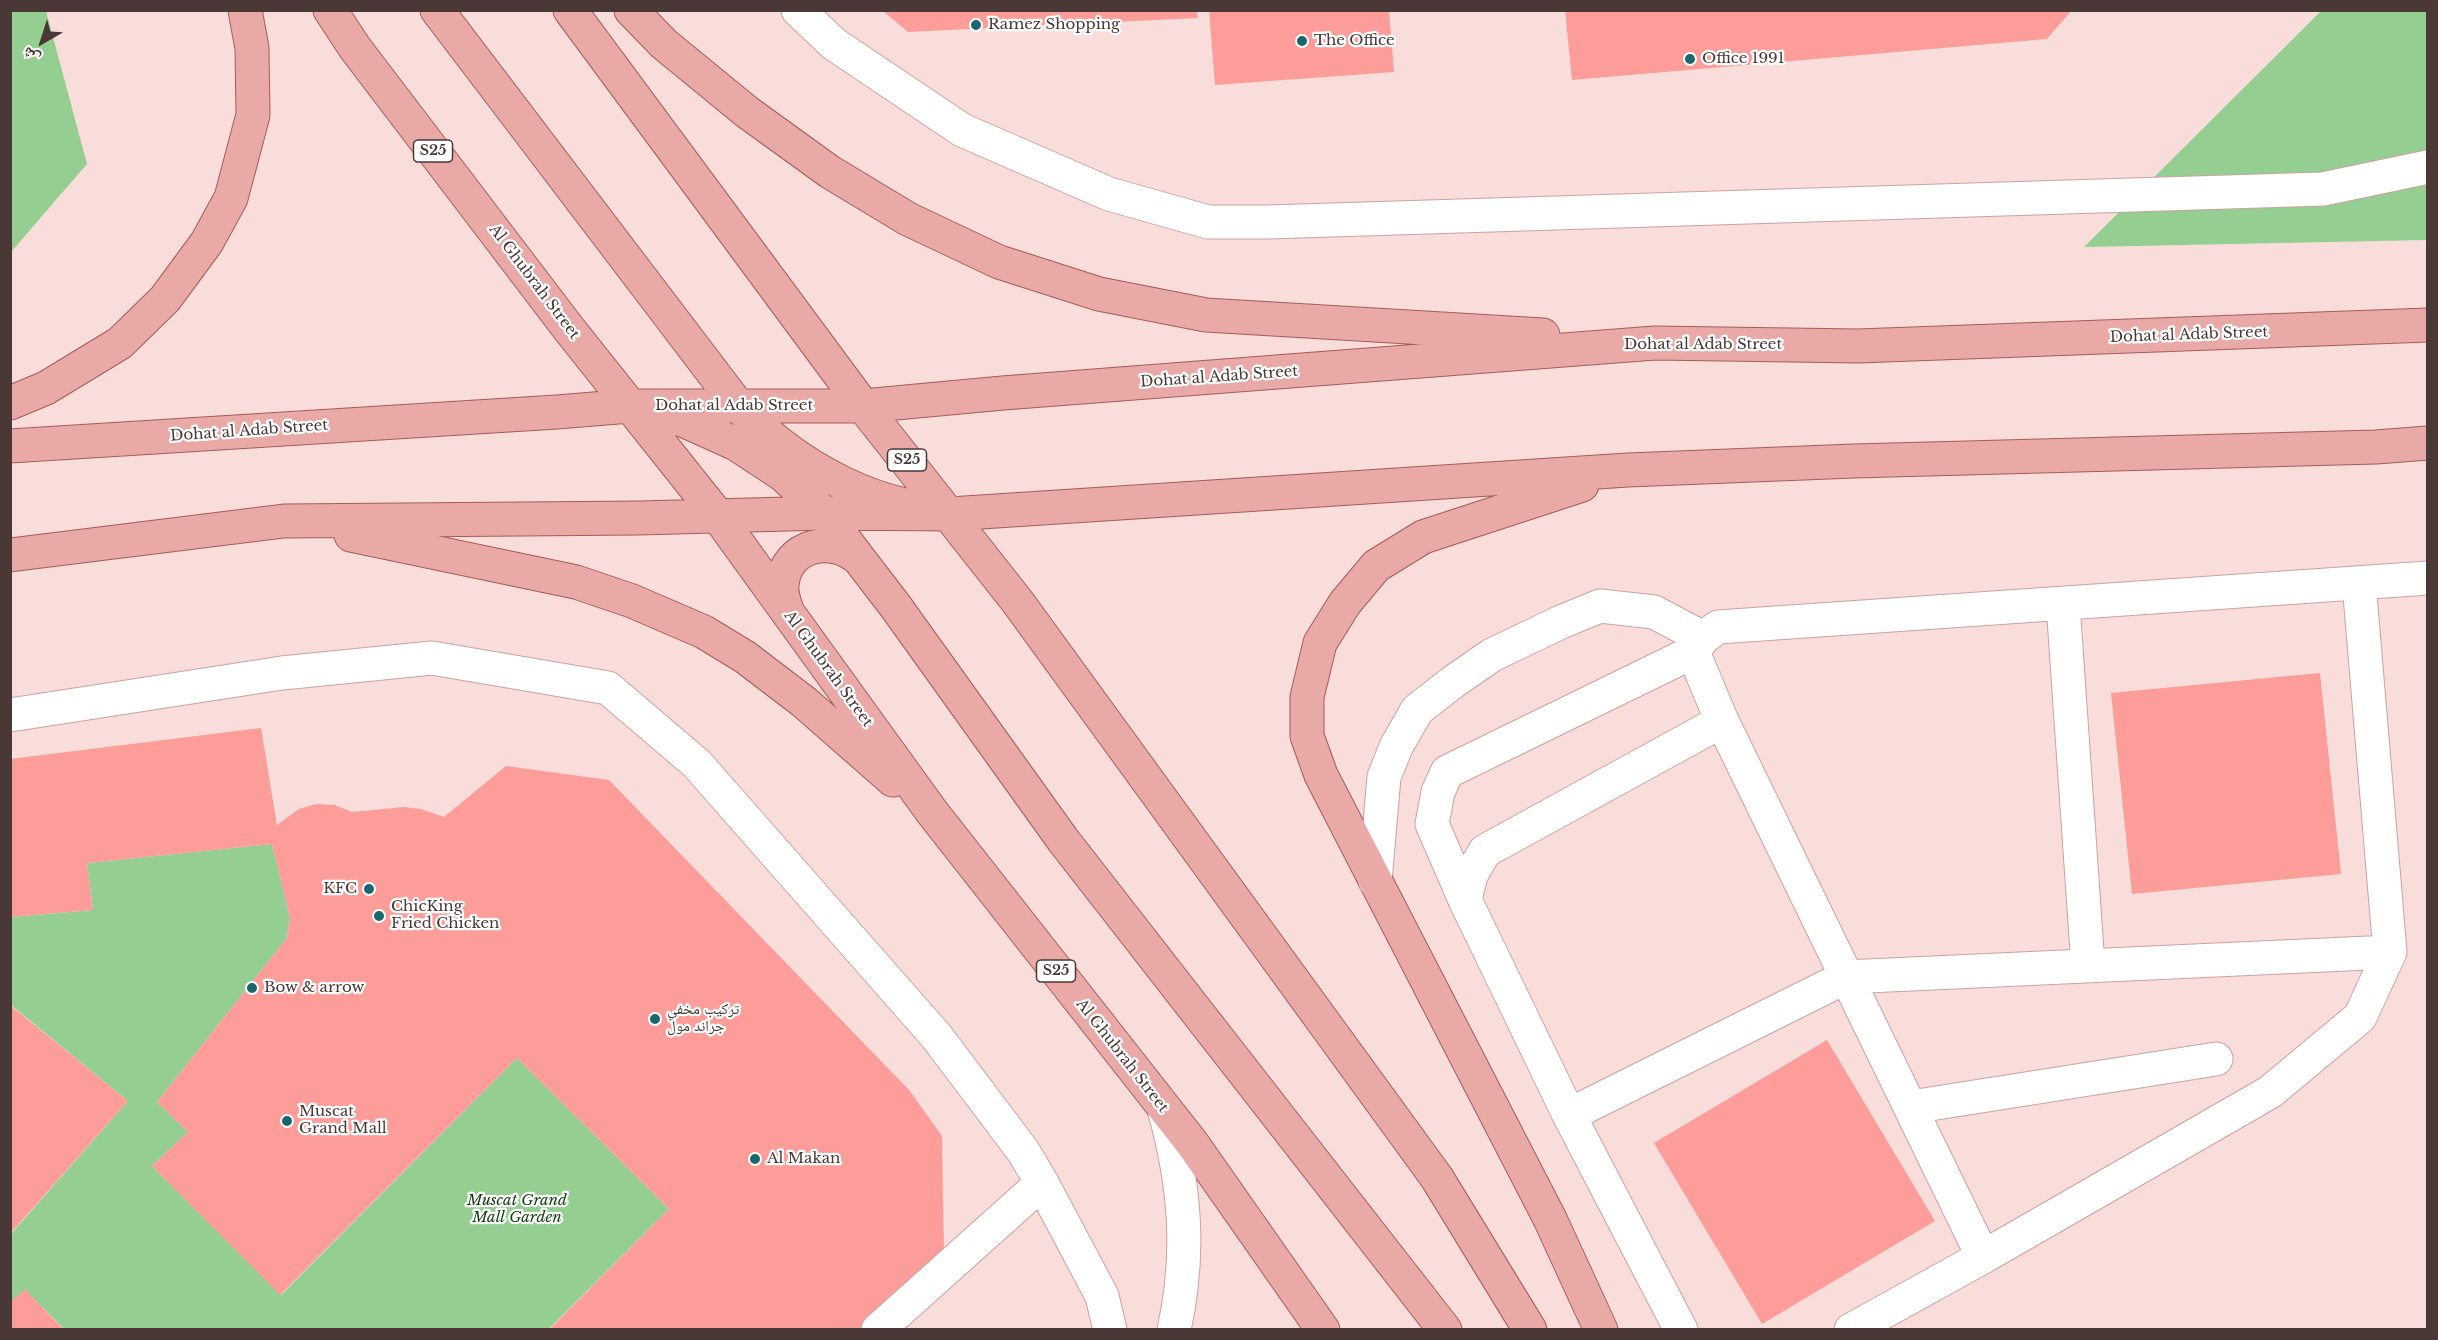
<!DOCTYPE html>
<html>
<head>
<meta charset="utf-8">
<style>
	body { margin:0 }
	#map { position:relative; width:2438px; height:1340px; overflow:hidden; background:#f9dddb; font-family:"Libre Baskerville","Noto Naskh Arabic",serif }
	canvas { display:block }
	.frame { position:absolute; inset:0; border:12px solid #4a3836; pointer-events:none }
	.north { position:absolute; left:12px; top:12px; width:60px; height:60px; -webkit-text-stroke:4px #fff; paint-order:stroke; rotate:219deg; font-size:16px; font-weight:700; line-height:24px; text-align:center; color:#4a3836 }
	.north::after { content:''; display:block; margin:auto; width:21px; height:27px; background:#4a3836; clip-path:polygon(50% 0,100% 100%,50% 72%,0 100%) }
</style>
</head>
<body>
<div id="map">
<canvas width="2438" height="1340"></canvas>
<div class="frame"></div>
<div class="north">ش</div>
</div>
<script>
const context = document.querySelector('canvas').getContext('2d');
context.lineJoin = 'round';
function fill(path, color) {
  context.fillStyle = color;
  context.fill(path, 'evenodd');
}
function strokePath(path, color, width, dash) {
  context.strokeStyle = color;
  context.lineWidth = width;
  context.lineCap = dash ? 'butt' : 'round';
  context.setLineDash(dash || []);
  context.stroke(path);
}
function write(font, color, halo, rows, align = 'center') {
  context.font = font + ' "Libre Baskerville","Noto Naskh Arabic",serif';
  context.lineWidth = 4.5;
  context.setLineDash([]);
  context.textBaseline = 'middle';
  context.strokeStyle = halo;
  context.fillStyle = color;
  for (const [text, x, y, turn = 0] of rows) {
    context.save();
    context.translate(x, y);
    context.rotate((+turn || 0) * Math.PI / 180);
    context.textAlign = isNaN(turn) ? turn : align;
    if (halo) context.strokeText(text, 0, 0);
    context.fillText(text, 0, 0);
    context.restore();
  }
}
fill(new Path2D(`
	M11 10 46 11 87 164 11 252Z
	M2321 11H2427V240L2084 247Z
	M272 844 290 918 287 938 157 1102 188 1132 152 1166 281 1295 517 1058 669 1209 549 1329H64L25 1290 11 1303V1234L128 1101 11 1005V917L93 910 87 863Z`), '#94ce91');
fill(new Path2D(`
	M882 10H1197L1198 18 908 32Z
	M1209 10H1389L1394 72 1215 85Z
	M1565 10H2072L2047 39 1572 80Z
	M2320 673 2341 874 2132 894 2111 693Z
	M261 728 277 825 299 809 317 804 335 805 352 812 404 807 421 809 444 817 506 766 609 780 910 1091 942 1136 944 1251 859 1330H549L669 1209 517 1058 280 1295 152 1166 188 1132 157 1102 287 938 290 918 272 844 87 863 93 910 10 917V759Z
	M10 1005 128 1101 10 1234Z
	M1827 1040 1935 1221 1762 1324 1654 1143Z
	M25 1289 64 1330H10V1303Z`), '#fd9d99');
const minor = new Path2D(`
	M798 10 834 44 962 130 1109 194 1208 222H1268L2323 189 2428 167
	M2063 604 2088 966
	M1693 652 1722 721 1983 1257 1851 1330
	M10 715 282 673 432 658 608 688 697 764 937 1037 1023 1151 1042 1183 878 1330
	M1375 881 1384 777 1396 747 1417 710 1453 682 1492 655 1561 622 1600 606 1654 612 1703 638
	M1465 900 1471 875 1485 851 1722 721
	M1911 1107 2216 1059
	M1164 1109C1185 1184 1191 1253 1174 1330
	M1569 1115 1846 977 2390 952
	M1042 1183 1102 1296 1110 1330
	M1983 1257 2270 1092 2360 1017 2390 952 2359 583
	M1681 1330 1569 1115 1465 900 1432 824 1438 792 1447 772 1693 652 1703 638 1718 627 2428 578`);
const major = new Path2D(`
	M330 10 355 48 569 329 718 516 932 812 1192 1143 1323 1330
	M437 10 739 407C753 420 768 435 784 447 818 473 863 496 905 505
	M570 10 863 406 1017 601 1437 1178 1530 1330
	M631 10 664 44 747 112 830 172 908 219 999 262 1099 294 1206 315 1543 335
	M10 403 46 388 120 343 165 299 207 242 231 198 253 115 252 48 245 10
	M664 415 685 421 736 444 783 475 824 513 896 607 1063 840 1445 1330
	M10 446 557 412 630 406H863L1003 393 1655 343 1858 346 2428 325
	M1582 485 1423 537 1376 566 1345 603 1320 643 1307 697V736L1321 775 1550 1219 1601 1330
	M351 535 576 582 632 601 704 632 745 657 804 702 893 780
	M10 555 284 521 639 518 824 513 950 514 1628 470 1854 461 2376 447 2428 443
	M788 613C785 604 781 595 782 585 786 544 833 534 860 560`);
strokePath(minor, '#cda29f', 35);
strokePath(major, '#a75c59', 35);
strokePath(minor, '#fff', 33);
strokePath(major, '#e8a9a7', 33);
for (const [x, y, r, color] of [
	[976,25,6,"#1a676e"],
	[1302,41,6,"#1a676e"],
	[1690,59,6,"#1a676e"],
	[369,889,6,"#1a676e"],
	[379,916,6,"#1a676e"],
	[252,988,6,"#1a676e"],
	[655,1019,6,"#1a676e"],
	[287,1121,6,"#1a676e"],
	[755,1159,6,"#1a676e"]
]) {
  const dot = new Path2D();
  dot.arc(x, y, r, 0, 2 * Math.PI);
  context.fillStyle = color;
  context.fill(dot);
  strokePath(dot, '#fff', 2);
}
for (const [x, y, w] of [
	[433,151,39],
	[907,460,39],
	[1056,971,39]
]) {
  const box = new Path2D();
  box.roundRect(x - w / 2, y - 11, w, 22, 4.5);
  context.fillStyle = '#fff';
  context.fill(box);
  strokePath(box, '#4a3836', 1.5);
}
write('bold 14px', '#4a3836', null, [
	["S25",433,151],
	["S25",907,460],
	["S25",1056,971]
]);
write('15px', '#4a3836', '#fff', [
	["Ramez Shopping",988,25],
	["The Office",1314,41],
	["Office 1991",1702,59],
	["KFC",357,889,"right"],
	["ChicKing",391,907],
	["Fried Chicken",391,924],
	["Bow & arrow",264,988],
	["تركيب مخفي",667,1010],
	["جراند مول",667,1027],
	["Muscat",299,1112],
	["Grand Mall",299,1129],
	["Al Makan",767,1159]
], 'left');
write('15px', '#4a3836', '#fff', [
	["Al Ghubrah Street",534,282,53],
	["Dohat al Adab Street",2189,335,-2],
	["Dohat al Adab Street",1703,345],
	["Dohat al Adab Street",1219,377,-4],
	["Dohat al Adab Street",734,406],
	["Dohat al Adab Street",249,431,-4],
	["Al Ghubrah Street",828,669,54],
	["Al Ghubrah Street",1122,1056,52]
]);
write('italic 15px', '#144014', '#fff', [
	["Muscat Grand",517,1201],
	["Mall Garden",517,1218]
]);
</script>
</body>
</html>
